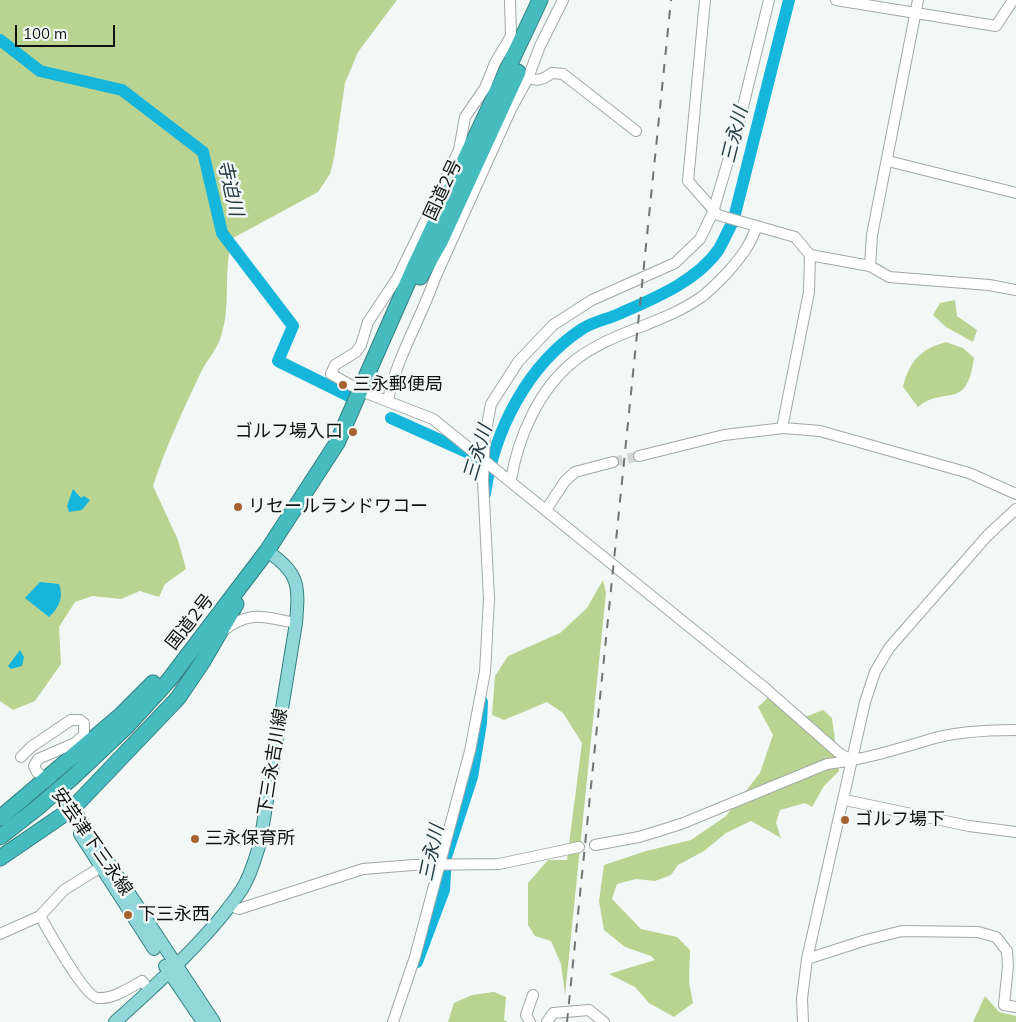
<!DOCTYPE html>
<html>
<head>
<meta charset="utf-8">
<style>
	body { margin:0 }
	#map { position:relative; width:1016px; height:1022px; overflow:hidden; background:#f1f8f6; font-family:Mulish,sans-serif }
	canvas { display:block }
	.scale { position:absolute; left:15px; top:25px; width:100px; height:22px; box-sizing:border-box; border:2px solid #101312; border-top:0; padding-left:6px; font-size:15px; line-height:18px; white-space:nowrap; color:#101312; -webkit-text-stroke:4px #f1f8f6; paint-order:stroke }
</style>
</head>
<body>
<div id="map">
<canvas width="1016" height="1022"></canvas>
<div class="scale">100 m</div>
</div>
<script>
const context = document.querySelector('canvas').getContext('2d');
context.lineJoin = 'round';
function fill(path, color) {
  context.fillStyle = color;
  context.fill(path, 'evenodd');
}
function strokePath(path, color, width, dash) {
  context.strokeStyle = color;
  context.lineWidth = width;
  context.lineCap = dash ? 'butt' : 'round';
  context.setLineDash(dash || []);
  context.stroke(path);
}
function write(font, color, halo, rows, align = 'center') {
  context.font = font + ' Mulish,"Noto Sans JP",sans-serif';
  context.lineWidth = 5;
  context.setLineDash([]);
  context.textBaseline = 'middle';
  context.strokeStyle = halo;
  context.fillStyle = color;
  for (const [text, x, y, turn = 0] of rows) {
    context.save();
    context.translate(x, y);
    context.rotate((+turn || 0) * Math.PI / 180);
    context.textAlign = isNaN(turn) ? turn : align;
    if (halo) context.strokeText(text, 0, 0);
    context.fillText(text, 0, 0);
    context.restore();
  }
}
fill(new Path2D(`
	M0 0H397L358 52 345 83 334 158 330 174 318 192 233 238C222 270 232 304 221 336 218 348 208 359 202 370 184 408 166 446 153 486L178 540 186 569 165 584 159 597 140 591 121 599 92 596 75 602 59 627 61 664 35 701 13 710 0 701Z
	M955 300 957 316 977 330 973 342 946 327 933 315 940 303Z
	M946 342 963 348 974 358C966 413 946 384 918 407L903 387C909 362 920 349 946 342Z
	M603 580 606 593 565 995 561 964 551 941 535 936 528 925V883L548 860H567L582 743 563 713 547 702 504 720 492 715 495 676 508 656 560 633 587 608Z
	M772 694 805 717 823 710 832 718 839 771 824 786 812 807 805 803 780 810 776 823 781 838 751 821 726 833 704 851 678 865 671 875 655 881 636 879 617 884 612 899 641 929 677 937 690 950 689 982 693 1003 674 1017 649 1003 635 987 609 974 655 960 651 956 625 947 604 930 599 901 604 865 646 851 691 840 726 816 760 773 773 735 758 707Z
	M494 992 506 997 504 1020 508 1022H448L454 1003 472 995Z
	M985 996 999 1012 1016 1016V1022H973Z`), '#b9d491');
fill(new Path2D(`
	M73 489 81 498 84 496 90 500 82 510 69 512 67 506Z
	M40 582 59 584C64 597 59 608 49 617L25 598Z
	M20 650 24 657 22 666 11 669 8 666Z`), '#16b5dc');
strokePath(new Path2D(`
	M0 40 40 71 122 90 203 152 222 233 293 326 278 361 349 396
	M391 418 480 458
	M485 494C494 431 527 365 582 329 594 321 609 319 621 313 655 298 697 281 719 249 724 240 728 230 733 222L789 0
	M417 962 444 890 446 857 472 777 481 723 482 702`), '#16b5dc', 12);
strokePath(new Path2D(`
	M613 462 639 456`), '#cfd6d4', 10, [10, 5]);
const minor = new Path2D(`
	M510 0 511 36 495 63 485 88 465 117 459 150 438 195 398 277 368 322 361 345 356 352 335 365 331 374 361 391 433 419 765 688 840 754 853 761
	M705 0 688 181 718 215 795 237 810 255 870 266 889 277 989 285 1016 290
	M836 0 996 26 1013 0
	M523 76C535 81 540 82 552 73L563 74 636 131
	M888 161 1016 193
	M870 266 872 235 918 0
	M388 400C397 356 421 319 435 278L511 109 528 78 540 46 563 0
	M782 428 809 292 810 255
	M639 456 724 435 784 428 820 431 969 473 1016 494
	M511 480C518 437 539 389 574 361 612 331 661 325 700 298 710 291 719 281 728 272 740 258 750 246 756 228
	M546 510 565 481 575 472 613 462
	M224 630C252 609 265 618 296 623
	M21 757 31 747 71 720H80L84 723V735L75 743 38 759 34 766 37 772 46 779
	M845 800 969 826 1016 832
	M595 845 639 837 681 824 827 764C862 760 895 750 928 740 953 732 990 730 1016 730
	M229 905 239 909 363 869 413 865 499 864 579 847
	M40 916C48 930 85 997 98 998 114 999 129 988 142 981L150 990
	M0 934 40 916 64 890 106 864
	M807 959 866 940 902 931 978 932 996 937 1007 951 1008 966 1004 1005 1016 1007
	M393 1022 415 957 470 751 485 672 489 599 483 480 485 436 491 404 518 362 553 325 592 300 675 263 700 239 713 212 738 127 769 0
	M530 1022 526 1015 533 995
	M547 1022 553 1013 589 1010 604 1022
	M803 1022 802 999 807 959 865 702 875 672 889 648 987 536 1016 509`);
const major = new Path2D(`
	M46 779 55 786 73 808 214 1022
	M80 834 154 949
	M165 966 203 1022
	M115 1022C157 984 211 936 242 889 251 875 255 859 260 843L296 623C299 586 300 573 267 551`);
const highway = new Path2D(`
	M420 277 441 240 518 72
	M73 777 127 726 169 680 267 551 337 443 414 268 540 0
	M0 818 120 716 153 683
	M0 837 37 808
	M0 858 73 808 178 698 203 661 236 604`);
strokePath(minor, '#a2a8a6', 12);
strokePath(major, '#348182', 14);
strokePath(highway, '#348182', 17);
strokePath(minor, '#fff', 10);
strokePath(major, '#91d7d9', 12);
strokePath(highway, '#47bcbf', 15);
strokePath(new Path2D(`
	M567 1022 671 0`), '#707574', 2, [9, 9]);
const highwayBridge = new Path2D(`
	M37 808 73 777`);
strokePath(highwayBridge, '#348182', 17, []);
strokePath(highwayBridge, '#47bcbf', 15);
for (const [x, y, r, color] of [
	[343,385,5,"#a66331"],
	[353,432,5,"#a66331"],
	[238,507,5,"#a66331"],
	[845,820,5,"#a66331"],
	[195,839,5,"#a66331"],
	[128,915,5,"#a66331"]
]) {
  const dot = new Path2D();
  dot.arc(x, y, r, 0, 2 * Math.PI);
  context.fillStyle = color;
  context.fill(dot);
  strokePath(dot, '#f1f8f6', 2);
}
write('18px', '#101312', '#f1f8f6', [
	["国道2号",443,190,-65],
	["国道2号",190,622,-52],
	["下三永吉川線",273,762,-81],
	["安芸津下三永線",92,842,55]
]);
write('18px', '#101312', '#f1f8f6', [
	["三永郵便局",353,385],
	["ゴルフ場入口",343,432,"right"],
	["リセールランドワコー",248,507],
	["ゴルフ場下",855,820],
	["三永保育所",205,839],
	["下三永西",138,915]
], 'left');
write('italic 19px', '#243b42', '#f1f8f6', [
	["三永川",735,135,-76],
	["寺迫川",230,188,77],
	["三永川",478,453,-73],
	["三永川",432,853,-78]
]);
</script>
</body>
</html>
